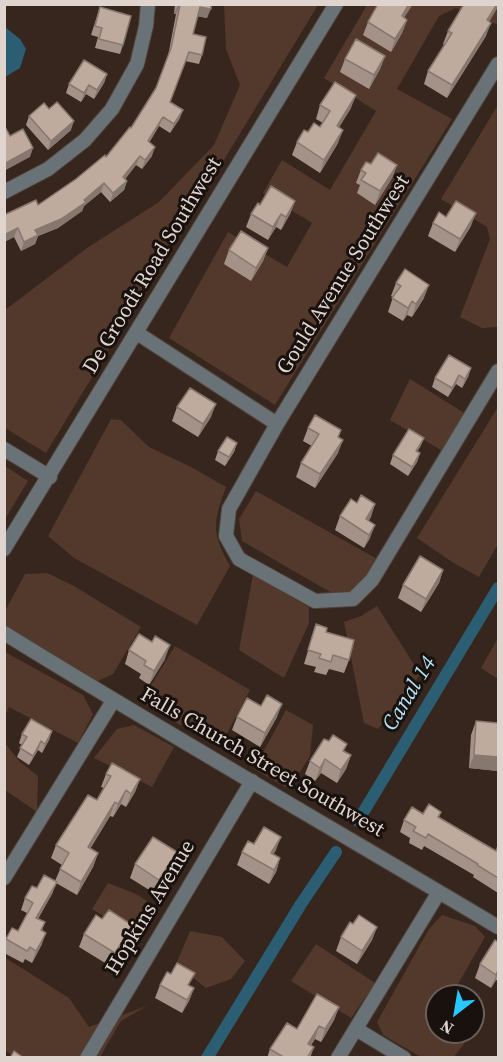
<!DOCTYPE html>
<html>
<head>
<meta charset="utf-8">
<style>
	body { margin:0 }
	#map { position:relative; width:503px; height:1062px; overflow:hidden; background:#36261d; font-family:"Source Serif 4",serif }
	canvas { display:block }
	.frame { position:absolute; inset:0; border:6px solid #dfd4ce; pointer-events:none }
	.north { position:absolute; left:425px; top:984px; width:60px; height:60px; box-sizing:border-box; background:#18110d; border:2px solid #685f5a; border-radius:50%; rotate:211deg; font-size:16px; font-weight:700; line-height:24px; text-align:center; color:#dfd4ce }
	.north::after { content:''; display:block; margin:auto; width:21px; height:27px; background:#27c8ff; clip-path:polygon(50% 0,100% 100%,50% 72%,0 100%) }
</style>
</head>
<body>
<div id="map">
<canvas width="503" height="1062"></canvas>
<div class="frame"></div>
<div class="north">N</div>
</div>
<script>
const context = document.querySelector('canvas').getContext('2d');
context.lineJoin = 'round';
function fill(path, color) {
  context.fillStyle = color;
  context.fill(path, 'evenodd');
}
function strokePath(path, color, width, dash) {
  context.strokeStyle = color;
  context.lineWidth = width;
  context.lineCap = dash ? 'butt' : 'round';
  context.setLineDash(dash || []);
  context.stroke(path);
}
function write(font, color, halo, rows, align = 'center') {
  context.font = font + ' "Source Serif 4",serif';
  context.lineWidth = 6;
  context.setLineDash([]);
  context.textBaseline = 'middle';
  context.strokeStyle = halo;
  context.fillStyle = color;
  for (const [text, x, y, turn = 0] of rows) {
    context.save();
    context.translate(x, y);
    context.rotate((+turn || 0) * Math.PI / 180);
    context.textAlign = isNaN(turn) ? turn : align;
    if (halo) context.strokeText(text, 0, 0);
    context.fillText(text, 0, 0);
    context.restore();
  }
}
fill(new Path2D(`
	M224 5H318L46 453 5 428V310L87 248 159 202 214 145 240 85 226 49Z
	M367 5H498V25L456 8 439 16 397 89 452 119 275 405 169 338 228 232 287 267 312 223 263 193 282 160 330 190 376 111 324 78Z
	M498 105V327L482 328 460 317 490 239 487 227 441 199Z
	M410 379 466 414 441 450 390 420Z
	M498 407V544L479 577 452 562 417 538Z
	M111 419 121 420 149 447 191 467 226 487C213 523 211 532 230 566L197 625 74 558 48 536Z
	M5 466 28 481 5 519Z
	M256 491 377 559 363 584 345 595 330 592 242 541 239 519Z
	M47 573 74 586 141 627 113 674 96 682 5 625V611L25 574Z
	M253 575 309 607V623L284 678 239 650Z
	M377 606 420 674 409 692 378 729 364 723 344 622 361 616Z
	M498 638V679L481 668Z
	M175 646 250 690 225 737 213 743 148 707 142 700Z
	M5 652 83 695 93 714 78 743 9 707 5 716Z
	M286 710 313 725 310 756 289 789 254 769Z
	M134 725 174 747 152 787 94 758 117 729Z
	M4 742 20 762 38 776 37 812 5 790Z
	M108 883 136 894 158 908 141 939 92 909Z
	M442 915 475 926 485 937 454 991 456 996H437V1032H473L454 1057H421L383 1035 377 1022 429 929Z
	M190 931 222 937 245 961 231 979 206 988 176 964Z
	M316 944 375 983 351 1018 291 981Z
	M4 957 69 998 89 1027 147 1006 121 1021 100 1057H8L12 1055 5 1050Z`), '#53392b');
fill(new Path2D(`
	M5 27 20 39 26 49 20 68 5 77Z`), '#2b5e72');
strokePath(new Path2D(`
	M358 821 498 588
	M207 1058 301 904 336 852`), '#2b5e72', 12);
const minor = new Path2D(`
	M498 64 277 424 229 509 226 536 239 559 315 601 353 599 372 580 498 371
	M4 192 48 169 85 140 112 109 137 64 146 26 148 4
	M137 333 277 424
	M4 449 50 477
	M4 549 336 4
	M4 633C167 734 334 829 498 927
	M4 878 113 701
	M356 1029 404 1058
	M87 1058 252 781
	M338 1058 439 892`);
strokePath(minor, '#514239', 16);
strokePath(minor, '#697377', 14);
fill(new Path2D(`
	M175 4H211L207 18 197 16 193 34 202 55 199 64 185 61 170 102 180 118 170 133 159 126 149 143 152 156 142 169 136 165 125 179 127 181 124 190 110 202 101 192 84 206 82 211 58 228 38 236 35 244 21 251 14 237 4 242V215L38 205 76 179 106 157 131 128 156 88 168 56 176 14H174Z
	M100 7 123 45 120 54 95 48 98 37 91 35Z
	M404 18 407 20 402 33 391 52 363 35 368 22Z
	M489 22 486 36 447 98 424 84 428 71 444 45 443 44 448 31Z
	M385 56 380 69 369 89 340 72 345 59Z
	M107 74 104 83 94 99 86 94 81 102 66 93 69 84Z
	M320 105 351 108 339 127 338 143 320 173 292 155 297 142 308 132 320 127 323 123 316 119Z
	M49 109 71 130 48 150 26 125 29 116Z
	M371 164 397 165 392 178 375 205 357 193 360 185 356 183 361 170Z
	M295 201 290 214 281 230 276 227 268 240 246 227 251 214 260 205Z
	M446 217 471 226 455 252 428 236 433 223Z
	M268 248 263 261 251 281 224 264 229 250Z
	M396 283 424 298 412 317 407 315 403 321 388 312 393 297 391 296Z
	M471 368 468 377 462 388 456 384 448 397 432 387 435 378Z
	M177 407 211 417 198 437 172 421Z
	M308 428 339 437 338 453 315 488 296 477 301 463 312 446 303 441Z
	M424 438 420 447 417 452 420 453 417 462 408 476 390 464 393 455Z
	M237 443 234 452 225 466 215 460 218 451Z
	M340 516 371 517 369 520 370 538 364 548 335 530Z
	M443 570 439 583 421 612 398 598 403 585Z
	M316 624 326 632 349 660 344 673 329 669 326 675 314 672 316 667 304 664Z
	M152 642 165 659 149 685 139 678 141 674 125 664 129 650Z
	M237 717H277L260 747 232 730Z
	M476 721 498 771 469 768 471 735Z
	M52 731 49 740 42 753 38 750 29 765 17 757 22 745 19 743 22 734Z
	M329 741 351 755 346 769 337 783 321 773 315 781 305 774 310 761Z
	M106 774 140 779 135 792 126 807 121 804 113 817 110 816 90 849 98 853 93 867 77 895 56 883 52 894 38 919 45 922 42 930V944L32 963 25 959 23 963 4 953V942L6 939 18 931 27 913 21 910 25 898 37 888 55 881 62 865 51 858 56 845 97 800 104 788 101 787Z
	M441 812 439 817 496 851 498 846V893L473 877 474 875 424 846 422 850 409 843 410 838 400 832 404 820 423 814Z
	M254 844 276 850 273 854 280 858 276 872 269 884 237 865 242 852Z
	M135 864 172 865 154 893 130 878Z
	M377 927 372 940 357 964 336 951 341 937Z
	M84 934 128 939 110 966 79 947Z
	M498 942V981L496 980 491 988 475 978 480 964Z
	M160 985 194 988 189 1001 182 1013 155 998Z
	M339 1007 334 1020 321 1042 315 1039 311 1045 314 1047 310 1058H267L270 1049Z`), '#a49288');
fill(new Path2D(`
	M409 4H413L397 29 402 16Z
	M497 4H498V7L482 34 487 20Z
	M178 5H180L176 14H174Z
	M200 7 211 9 207 18 196 16Z
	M407 20 402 33 391 52 395 39Z
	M491 23 486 36 447 98 452 85Z
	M385 56 380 69 369 89 374 75Z
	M107 74 104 83 94 99 97 90Z
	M89 85 86 94 81 102 84 93Z
	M356 95 351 108 332 139 337 126Z
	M183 110 180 118 170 133 174 124Z
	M163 117 159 126 144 150 148 141Z
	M74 121 71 130 48 150 51 141Z
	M343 130 338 143 320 173 324 160Z
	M155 147 152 156 142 169 145 160Z
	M33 148 30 157 4 171V164Z
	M140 156 136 165 120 186 123 177Z
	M397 165 392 178 375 205 380 191Z
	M127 181 124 190 110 202 113 193Z
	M104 183 101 192 84 206 82 211 58 228 38 236 35 244 21 251 24 242 35 230 84 200Z
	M295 201 290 214 281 230 286 217Z
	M476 213 471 226 455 252 460 239Z
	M281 214 276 227 268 240 273 227Z
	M18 228 14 237 4 242V235Z
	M268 248 263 261 251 281 256 268Z
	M429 285 424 298 412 317 416 304Z
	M412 301 407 315 403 321 408 308Z
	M471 368 468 377 462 388 465 379Z
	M459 375 456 384 448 397 452 388Z
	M216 404 211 417 198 437 203 424Z
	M424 438 420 447 412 460 416 451Z
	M343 440 338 453 315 488 320 474Z
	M237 443 234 452 225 466 229 457Z
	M420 453 417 462 408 476 412 467Z
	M375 504 371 517 361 532 366 519Z
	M375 525 370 538 364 548 369 535Z
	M443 570 439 583 421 612 426 599Z
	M170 645 165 659 149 685 154 671Z
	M282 704 277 717 260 747 265 733Z
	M52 731 49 740 42 753 45 744Z
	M41 741 38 750 29 765 33 756Z
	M351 755 346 769 337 783 341 770Z
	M474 755 498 757V771L469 768Z
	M325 759 321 773 315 781 320 768Z
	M140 779 135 792 126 807 131 794Z
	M126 790 121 804 113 817 118 804Z
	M115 802 110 816 83 861 88 847Z
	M281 837 276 850 266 866 271 853Z
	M177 852 172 865 154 893 159 880Z
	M98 853 93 867 77 895 81 882Z
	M280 858 276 872 269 884 274 870Z
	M57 882 52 894 32 929 36 918Z
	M132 925 128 939 110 966 115 953Z
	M377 927 372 940 357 964 362 951Z
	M46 933 42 944 32 963 36 951Z
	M498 970 496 980 491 988 496 975Z
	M194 988 189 1001 182 1013 187 1000Z
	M339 1007 334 1020 321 1042 325 1029Z
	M319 1026 315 1039 304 1057 308 1044Z`), '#86776f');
const building = new Path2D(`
	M178 4H211V9L200 7 193 34 206 37 202 55 189 52 170 102 183 110 174 124 163 117 148 141 155 147 145 160 140 156 123 177 127 181 113 193 104 183 84 200 86 202 61 219 35 230 38 235 24 242 18 228 4 235V215L36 200 38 205 76 179 105 155 106 157 130 127 131 128 156 88 171 48 180 5Z
	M378 4H409L402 16 407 20 395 39 368 22Z
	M464 4H497L487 20 491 23 452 85 428 71 452 33 448 31Z
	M100 7 131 16 123 45 99 39 102 28 95 26Z
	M356 39 385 56 374 75 345 59Z
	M84 60 107 74 97 90 89 85 84 93 69 84Z
	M335 82 356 95 337 126 343 130 324 160 297 142 304 130 308 132 314 123 320 127 330 111 320 105Z
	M57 102 74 121 51 141 29 116 44 103 49 109Z
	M4 125 10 136 23 129 33 148 4 164Z
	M378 153 397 165 380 191 361 180 366 173 361 170 366 162 371 164Z
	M271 186 295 201 286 217 281 214 273 227 251 214 258 203 260 205Z
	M456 201 476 213 460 239 433 223 439 212 446 217Z
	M241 231 268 248 256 268 229 250Z
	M405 269 429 285 416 304 412 301 408 308 392 298 401 286 396 283Z
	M449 355 471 368 465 379 459 375 452 388 435 378Z
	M190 388 216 404 203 424 177 407Z
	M315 415 341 430 338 437 343 440 320 474 301 463 319 434 308 428Z
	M409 429 424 438 416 451 420 453 412 467 393 455Z
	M227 437 237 443 229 457 218 451Z
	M361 495 375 504 366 519 375 525 369 535 340 516 351 499 357 503Z
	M420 556 443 570 426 599 403 585Z
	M316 624 327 628 326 632 354 640 349 660 333 655 331 662 319 658 321 654 308 650Z
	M139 634 152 642 155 636 170 645 154 671 144 665 146 661 129 650Z
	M267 695 282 704 265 733 237 717 247 698 261 706Z
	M31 719 52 731 45 744 41 741 33 756 20 748 27 737 22 734Z
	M476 721 498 723V757L474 755Z
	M333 735 347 744 343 751 351 755 341 770 325 759 320 768 310 761 324 739 329 741Z
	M112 763 140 779 131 794 126 790 118 804 115 802 88 847 98 853 81 882 60 869 69 853 56 845 88 795 97 800 111 776 106 774Z
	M429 804 441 812 438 817 496 851 498 846V878L477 865 478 864 428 834 426 838 413 831 416 827 404 820 412 807 423 814Z
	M264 827 281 837 271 853 280 858 274 870 242 852 248 841 254 844Z
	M153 837 177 852 159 880 135 864Z
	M44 875 57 882 36 918 45 922 41 930 46 933 36 951 30 947 27 951 6 939 12 928 18 931 33 903 25 898 32 886 37 888Z
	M109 910 132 925 115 953 84 934 96 915 102 919Z
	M359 915 377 927 362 951 341 937 350 922 353 924Z
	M495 940 498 942V970L496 975 480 964Z
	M177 963 195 973 188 985 194 988 187 1000 160 985 167 972 171 974Z
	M317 994 339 1007 325 1029 319 1026 308 1044 314 1047 307 1058H285L270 1049 287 1023 297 1029Z
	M14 1051 24 1058H10Z`);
fill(building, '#bfaa9e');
strokePath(building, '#86776f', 1.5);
write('21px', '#dfd4ce', '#18110d', [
	["De Groodt Road Southwest",153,266,-59],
	["Gould Avenue Southwest",344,275,-58],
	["Falls Church Street Southwest",262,763,30],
	["Hopkins Avenue",151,908,-59]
]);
write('italic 22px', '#b4e3f8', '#18110d', [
	["Canal 14",410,694,-59]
]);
</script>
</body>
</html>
